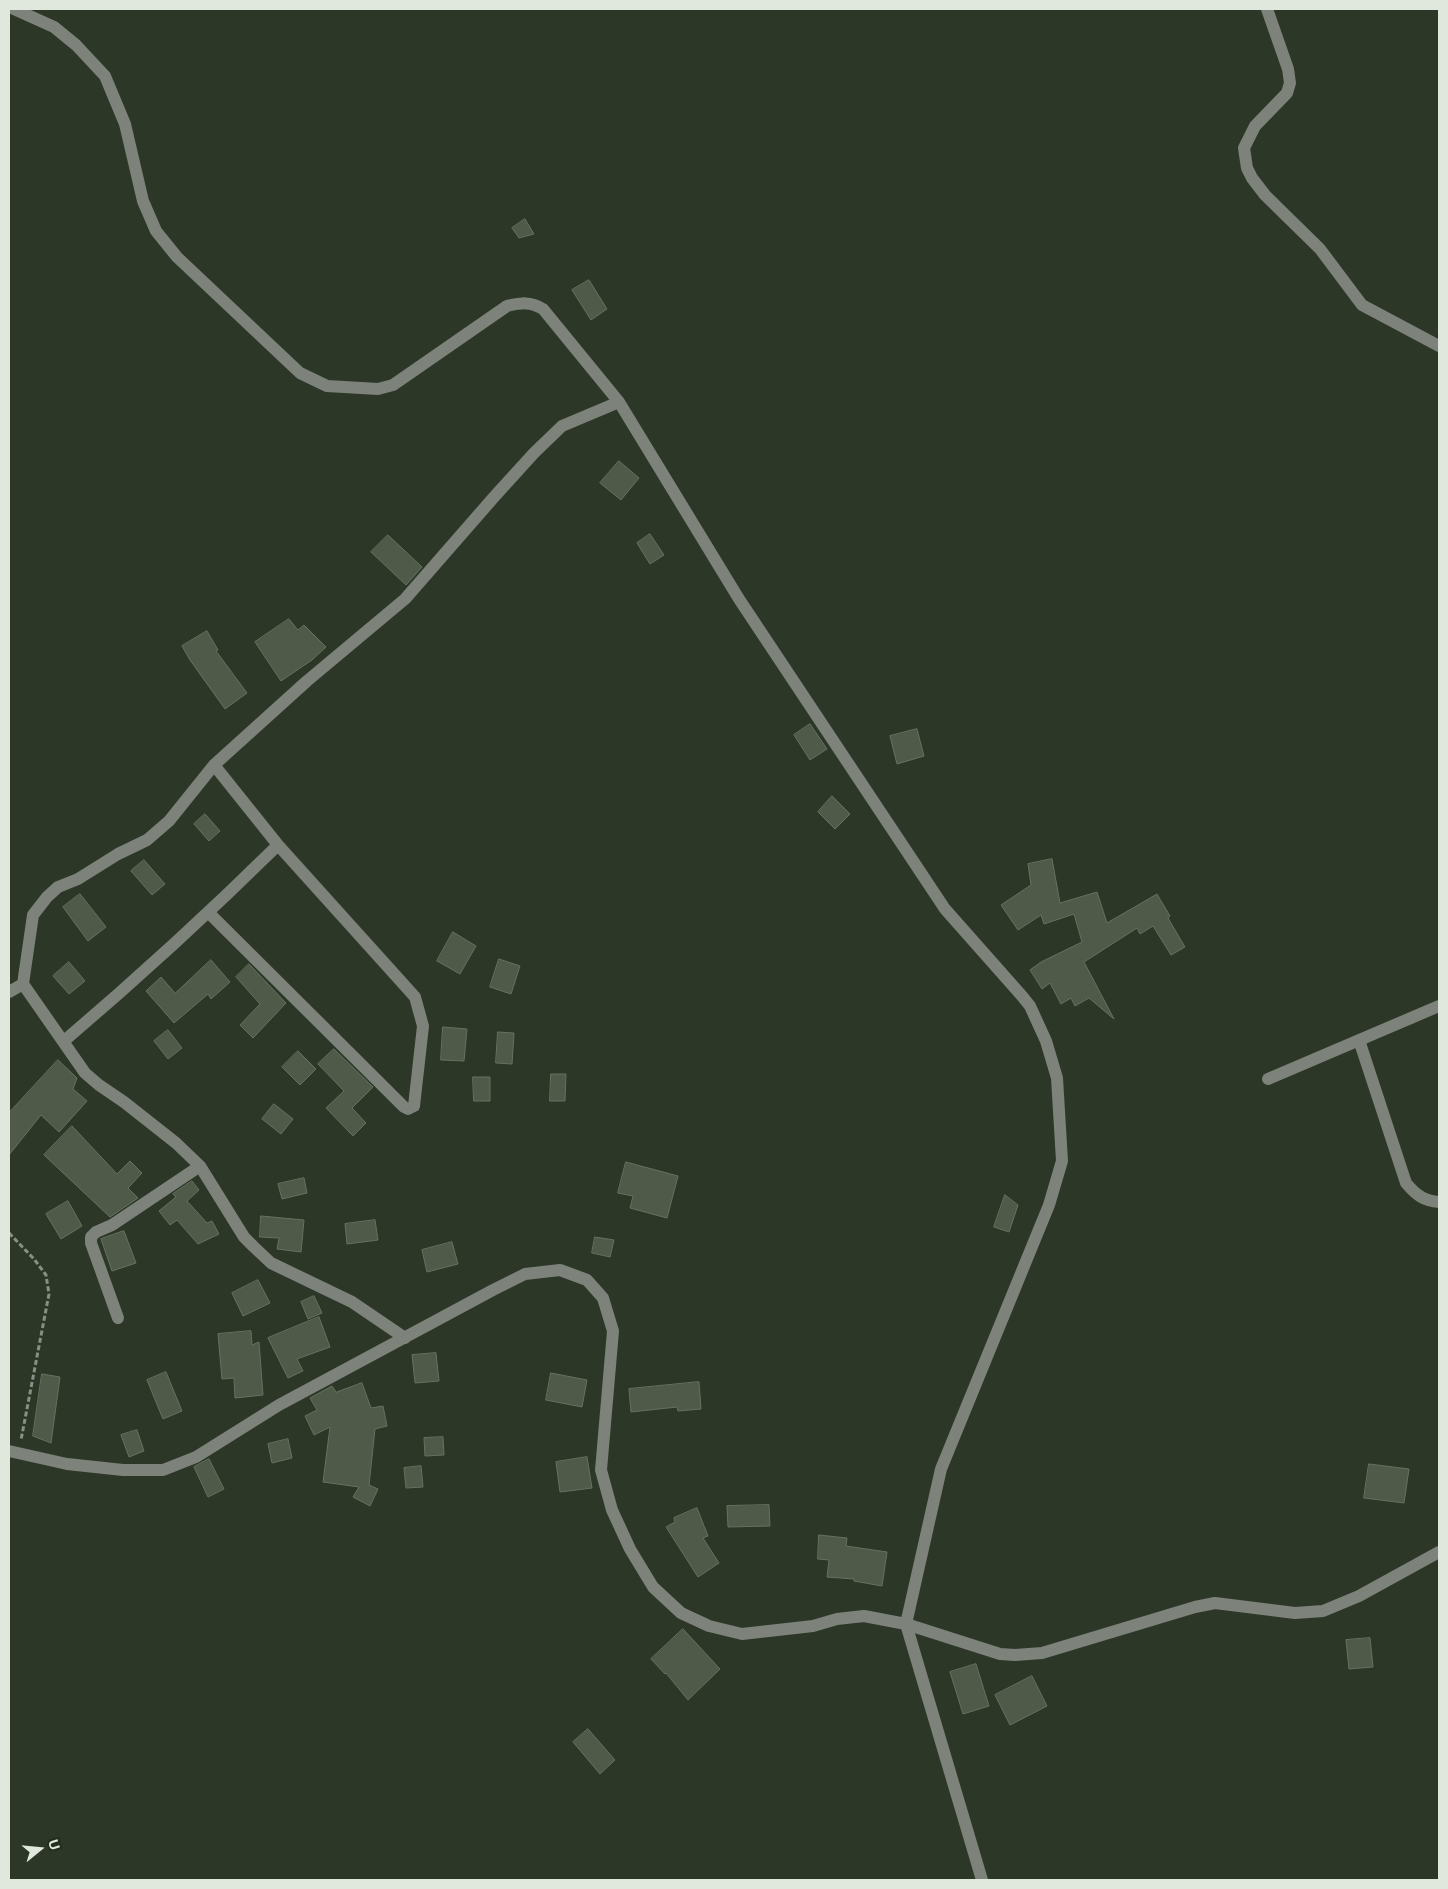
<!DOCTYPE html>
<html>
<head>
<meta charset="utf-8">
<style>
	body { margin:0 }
	#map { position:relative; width:1448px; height:1889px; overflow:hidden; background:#2d3727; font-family:Helvetica,sans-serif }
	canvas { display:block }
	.frame { position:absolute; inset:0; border:10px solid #e0e7dc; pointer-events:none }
	.north { position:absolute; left:15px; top:1824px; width:50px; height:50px; -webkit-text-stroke:4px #232d1d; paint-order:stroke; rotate:73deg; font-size:14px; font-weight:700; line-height:20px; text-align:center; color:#e0e7dc }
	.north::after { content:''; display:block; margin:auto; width:18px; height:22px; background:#e0e7dc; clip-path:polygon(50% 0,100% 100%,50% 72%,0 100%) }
</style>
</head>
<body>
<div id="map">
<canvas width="1448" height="1889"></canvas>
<div class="frame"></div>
<div class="north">U</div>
</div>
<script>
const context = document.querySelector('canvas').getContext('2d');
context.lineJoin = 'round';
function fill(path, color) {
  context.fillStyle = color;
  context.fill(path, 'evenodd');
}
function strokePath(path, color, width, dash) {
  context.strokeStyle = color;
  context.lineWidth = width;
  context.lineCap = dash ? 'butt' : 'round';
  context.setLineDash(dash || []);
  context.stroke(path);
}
const building = new Path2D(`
	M525 219 534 234 519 238 512 228Z
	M589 280 607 309 591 320 572 290Z
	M619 461 639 478 621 500 600 483Z
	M650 534 664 555 650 564 637 543Z
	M388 535 422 567 406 585 371 552Z
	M289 619 298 630 304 625 326 647 312 660 281 681 255 642Z
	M207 631 218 650 216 651 247 693 225 709 190 660 182 646Z
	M810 724 827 749 810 760 794 735Z
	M917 729 924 756 897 764 890 736Z
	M832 796 850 814 835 829 818 812Z
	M205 814 220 831 209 841 194 824Z
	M1052 859 1060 903 1097 892 1107 923 1157 894 1170 916 1168 918 1185 947 1171 955 1153 926 1140 934 1137 928 1084 962 1114 1019 1089 998 1075 1006 1071 998 1061 1004 1050 983 1042 989 1030 970 1041 962 1082 942 1074 914 1044 924 1041 915 1018 930 1001 905 1031 885 1028 864Z
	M144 860 165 884 152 895 131 871Z
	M80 894 106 927 88 941 63 907Z
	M453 932 476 946 460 974 437 961Z
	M499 959 520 966 511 994 490 987Z
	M211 960 230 982 211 999 208 994 174 1023 146 991 161 977 175 993Z
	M69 962 85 981 69 994 53 976Z
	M249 964 286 1003 253 1038 240 1025 260 1004 236 977Z
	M443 1027 467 1029 464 1061 441 1060Z
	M168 1030 182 1048 168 1059 154 1041Z
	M498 1032 514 1033 512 1064 496 1063Z
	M334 1049 373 1087 352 1108 366 1123 353 1136 326 1108 344 1091 318 1064Z
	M298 1051 316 1069 300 1085 282 1067Z
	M58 1060 77 1078 73 1089 87 1101 59 1132 41 1115 9 1155V1113Z
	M551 1074H566L565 1101H550Z
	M473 1077H490V1101H474Z
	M274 1104 293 1119 281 1134 262 1119Z
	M72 1126 117 1174 130 1161 142 1173 128 1188 138 1198 110 1217 44 1155Z
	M626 1162 678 1176 667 1218 630 1208 633 1196 618 1193Z
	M304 1178 307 1193 282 1199 278 1184Z
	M192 1181 199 1190 187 1201 207 1223 212 1221 219 1234 198 1244 177 1220 170 1225 159 1211 176 1197 173 1194Z
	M1005 1195 1018 1205 1009 1232 994 1227Z
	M68 1201 82 1226 61 1239 46 1214Z
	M261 1216 304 1220 301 1252 277 1249 279 1238 260 1237Z
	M375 1220 378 1240 347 1244 345 1224Z
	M124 1231 136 1263 112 1271 101 1239Z
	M595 1237 614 1240 610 1257 592 1253Z
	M452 1242 458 1264 427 1272 422 1250Z
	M258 1280 270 1303 243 1316 232 1293Z
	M314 1296 322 1313 308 1319 301 1302Z
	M319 1317 330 1347 297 1359 303 1371 288 1378 268 1338Z
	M251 1331 252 1345 259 1342 263 1395 235 1398 234 1378 222 1379 218 1334Z
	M436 1353 439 1381 415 1383 412 1355Z
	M166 1372 182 1411 163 1419 147 1380Z
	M551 1373 587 1380 582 1407 546 1400Z
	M42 1374 60 1377 51 1443 33 1436Z
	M699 1382 701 1409 678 1411 677 1407 631 1412 629 1389Z
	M362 1383 371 1408 383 1406 387 1426 375 1429 369 1485 378 1489 370 1506 353 1497 359 1487 323 1482 330 1427 314 1435 305 1416 317 1410 310 1398 332 1386 336 1392Z
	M137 1430 144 1451 129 1457 121 1435Z
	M443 1437 444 1455 425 1456 424 1438Z
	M288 1439 292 1458 272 1463 268 1444Z
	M587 1457 592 1488 560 1492 556 1462Z
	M209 1459 224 1489 208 1497 194 1467Z
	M1369 1464 1409 1469 1404 1503 1364 1498Z
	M421 1466 423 1487 406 1488 404 1468Z
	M769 1505 770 1526 728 1527 727 1506Z
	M697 1508 708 1536 703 1538 719 1563 698 1577 666 1527 675 1522 674 1518Z
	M819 1535 847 1538 846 1546 887 1552 882 1586 854 1581V1579L827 1577 829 1560 818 1559Z
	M683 1629 720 1669 688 1700 666 1673 665 1674 651 1659Z
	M1370 1638 1373 1667 1349 1669 1346 1640Z
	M976 1664 989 1706 963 1714 950 1672Z
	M1032 1676 1047 1706 1010 1725 995 1695Z
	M588 1729 615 1760 600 1774 573 1742Z`);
fill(building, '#4f5a49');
strokePath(building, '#667260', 1);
strokePath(new Path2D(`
	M9 1233 34 1259 46 1275 49 1294 21 1440`), '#889083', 3, [5, 2.5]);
strokePath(new Path2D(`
	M14 9 54 27 76 45 105 76 125 124 143 201 156 231 177 257 300 373 327 386 378 389 393 385 507 306C521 303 530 301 543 309L619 402 739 599 945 909 1022 996 1030 1006 1046 1041 1057 1078 1062 1161 1049 1205 941 1469 906 1624 982 1880
	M1267 9 1288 69 1290 83 1287 93 1255 126 1244 148 1247 168 1252 178 1265 195 1320 249 1362 305 1439 346
	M209 913 404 1107 408 1109 414 1106 423 1026 415 997 278 845 214 765
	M23 984 85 1073 99 1085 124 1102 176 1143 200 1166 244 1237 254 1247 271 1263 352 1302 405 1338
	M9 992 23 984 33 915 47 897 58 887 78 879 118 854 147 840 169 821 214 765 307 681 405 599 494 497 534 453 562 426 619 402
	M1359 1040 1406 1183C1416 1195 1424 1201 1439 1202
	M64 1041C138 978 209 913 278 845
	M1268 1079 1439 1006
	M118 1318 91 1243V1237L96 1232 112 1225 200 1166
	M9 1451 67 1464 123 1470H163L196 1457 279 1405 493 1290 525 1274 560 1270 587 1280 603 1298 613 1331 601 1470 612 1510 630 1549 653 1587 681 1613 709 1626 742 1634 813 1626 837 1619 864 1616 906 1624 1000 1654 1015 1655 1042 1653 1195 1607 1215 1603 1295 1613 1323 1611 1359 1596 1439 1552`), '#7d827a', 12);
</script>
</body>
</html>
